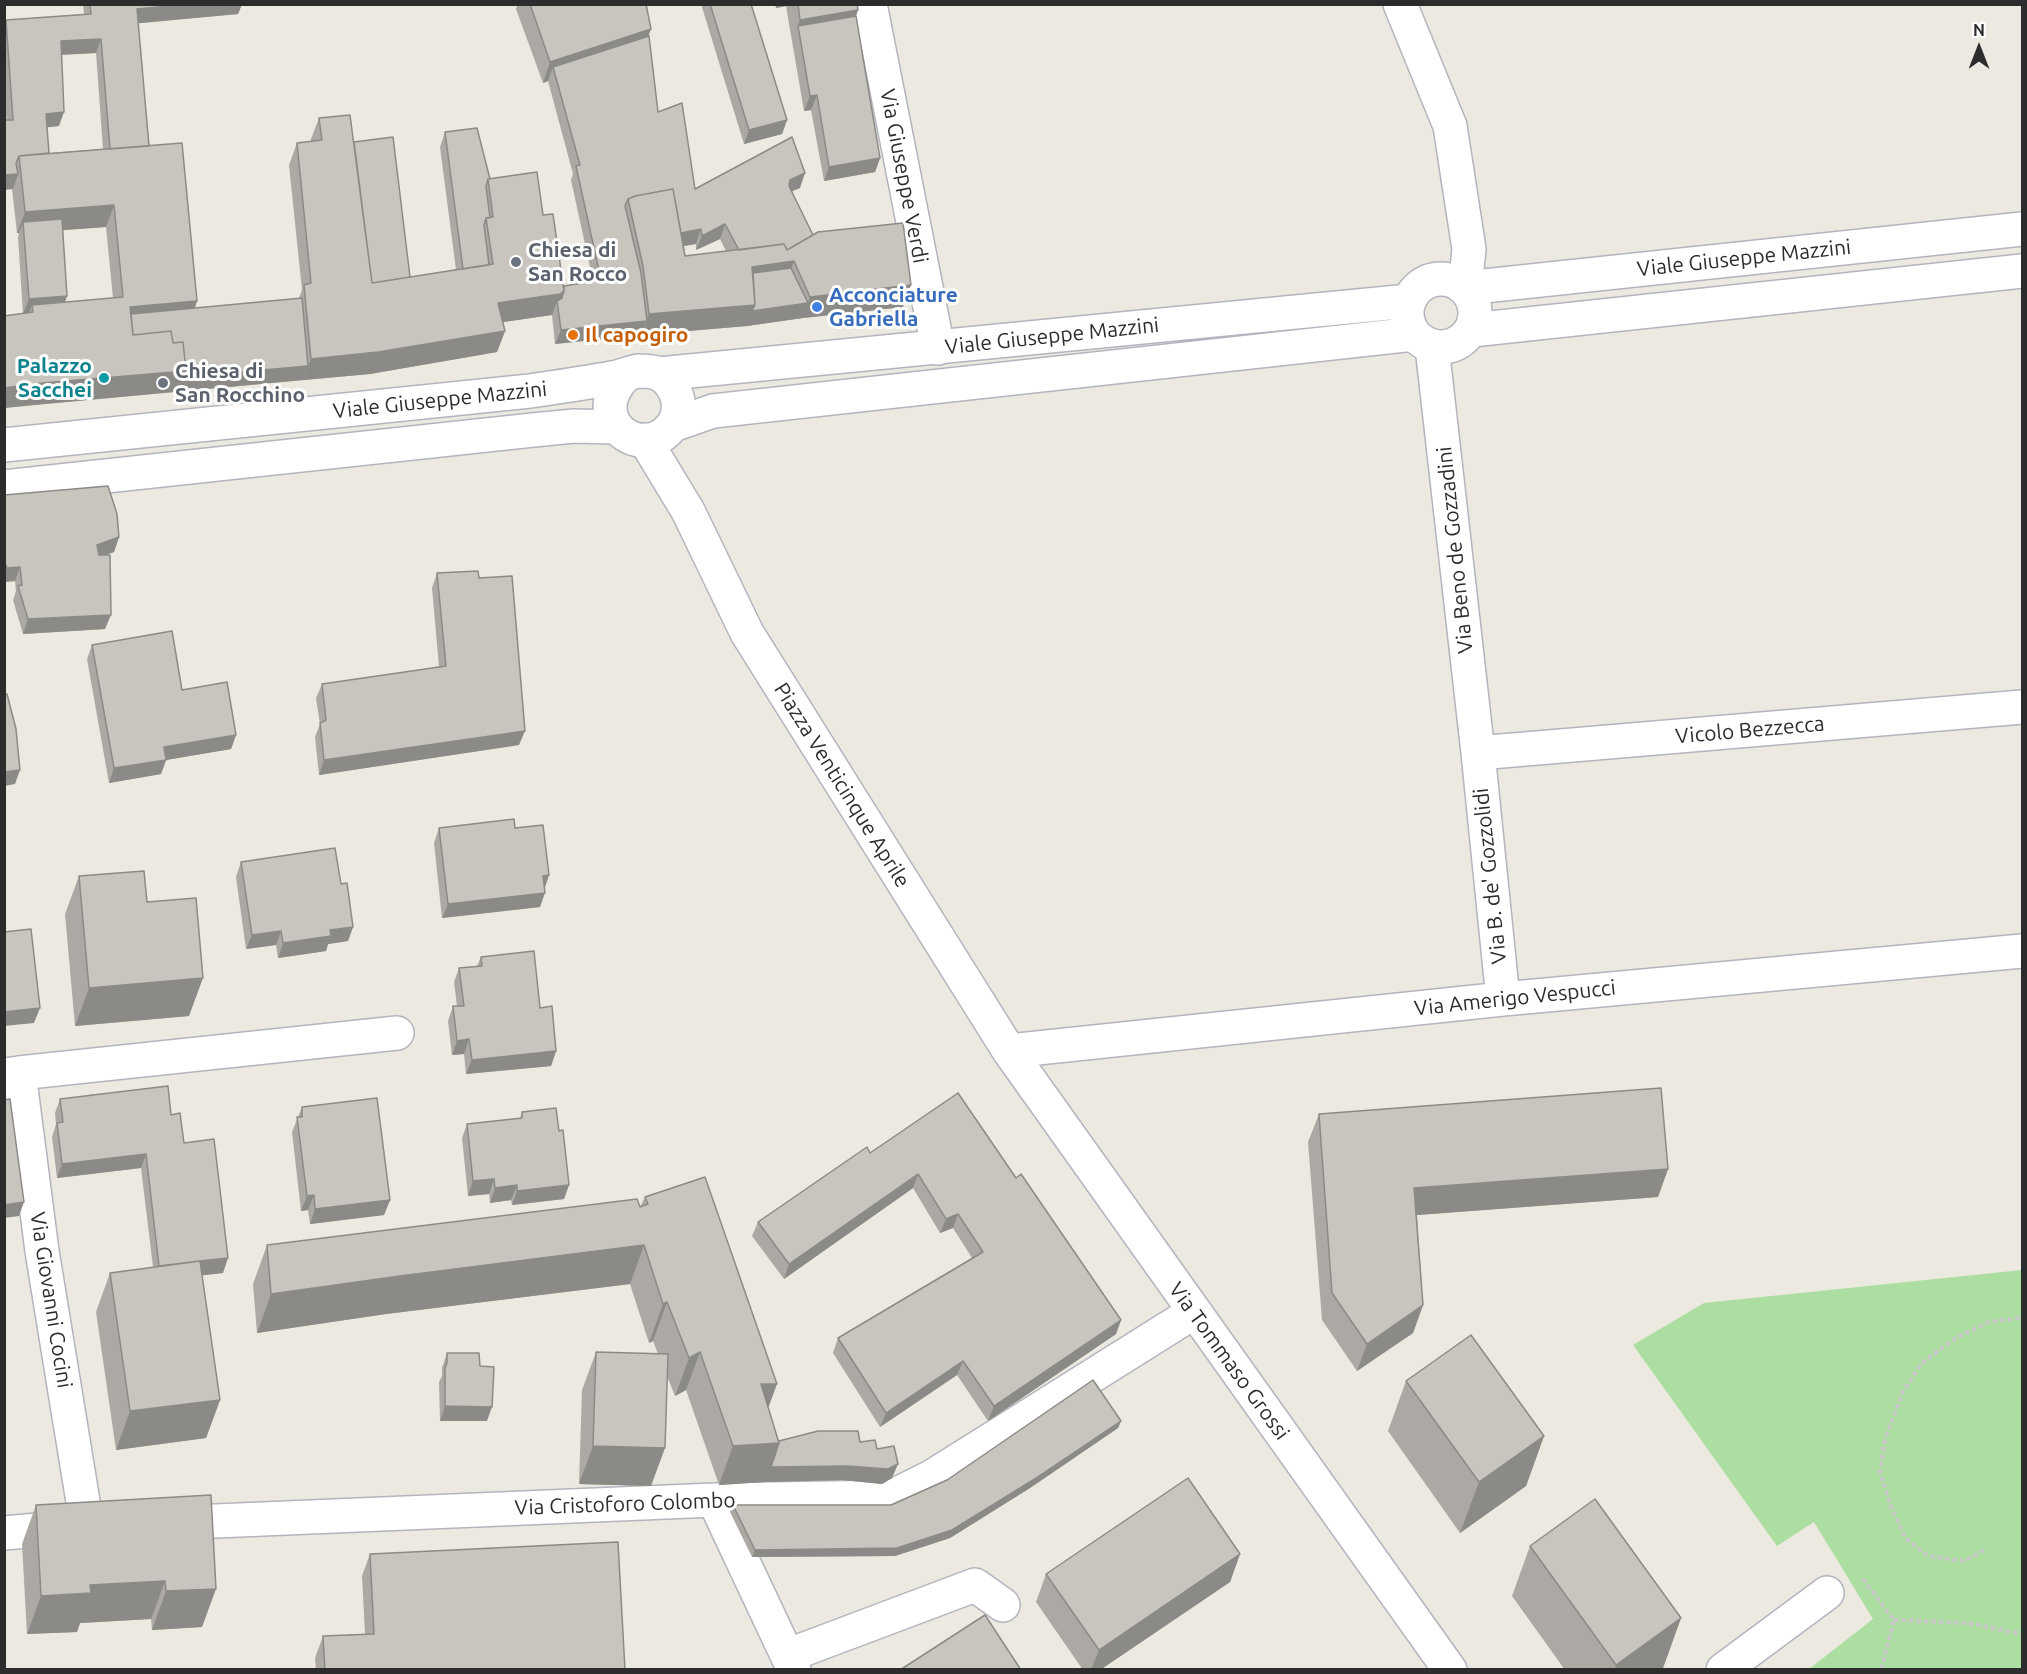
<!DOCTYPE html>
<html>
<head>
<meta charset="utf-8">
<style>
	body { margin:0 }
	#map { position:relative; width:2027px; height:1674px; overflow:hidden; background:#ece9e0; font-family:Ubuntu,sans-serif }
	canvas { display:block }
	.frame { position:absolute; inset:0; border:6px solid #2c2c2c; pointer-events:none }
	.north { position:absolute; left:1949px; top:18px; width:60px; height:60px; -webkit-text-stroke:4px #fff; paint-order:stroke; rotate:0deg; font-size:16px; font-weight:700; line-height:24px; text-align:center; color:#2c2c2c }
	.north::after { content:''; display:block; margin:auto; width:21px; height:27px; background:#2c2c2c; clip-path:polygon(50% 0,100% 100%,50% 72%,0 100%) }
</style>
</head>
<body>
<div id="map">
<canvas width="2027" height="1674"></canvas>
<div class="frame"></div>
<div class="north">N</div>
</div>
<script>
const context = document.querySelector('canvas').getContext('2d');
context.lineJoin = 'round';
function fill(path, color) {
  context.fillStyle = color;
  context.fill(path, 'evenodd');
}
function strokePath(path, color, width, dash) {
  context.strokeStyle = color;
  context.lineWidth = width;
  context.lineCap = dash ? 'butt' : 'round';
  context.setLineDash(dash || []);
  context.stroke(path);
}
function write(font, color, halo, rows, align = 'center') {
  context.font = font + ' Ubuntu,sans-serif';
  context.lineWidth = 6;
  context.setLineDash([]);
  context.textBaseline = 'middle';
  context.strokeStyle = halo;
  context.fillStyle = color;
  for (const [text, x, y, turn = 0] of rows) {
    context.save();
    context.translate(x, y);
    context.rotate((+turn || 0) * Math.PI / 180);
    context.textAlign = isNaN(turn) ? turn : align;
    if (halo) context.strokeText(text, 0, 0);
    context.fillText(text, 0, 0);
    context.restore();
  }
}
fill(new Path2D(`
	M2022 1270V1669H1809L1873 1619 1814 1522 1777 1546 1633 1345 1704 1303Z`), '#addea1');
const minor = new Path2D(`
	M870 4 938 348
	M1400 4 1450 126 1469 249 1465 288
	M1432 347 1478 753 1503 999
	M645 440 688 511 747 633 1009 1051 1450 1670
	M1478 753 2022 707
	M1009 1051 1503 999 2022 951
	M19 1073 397 1033
	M4 1075 19 1073 42 1251 87 1526
	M714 1500 794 1670
	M168 1523 714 1500 891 1497 933 1476 1194 1312
	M4 1533 71 1527
	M789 1655 975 1585 1003 1605
	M1723 1670 1827 1593`);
const tertiary = new Path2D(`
	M1407 313a34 34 0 1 1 68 0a34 34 0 1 1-68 0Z
	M1465 288 2022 229
	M1472 330 2022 271
	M659 374 1409 301
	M673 425 713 411 1414 334
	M4 445 530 391C557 387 585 383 612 378 621 377 630 372 639 371 645 371 651 371 657 373 668 378 676 389 678 401 679 410 677 420 671 427 642 463 582 420 625 376
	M4 487 533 430 574 426 616 427`);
strokePath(minor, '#b3b4be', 36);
strokePath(tertiary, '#b3b4be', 36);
strokePath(new Path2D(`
	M1984 1550 1964 1561 1928 1556 1905 1538 1891 1506 1880 1472 1885 1439 1903 1392 1921 1364 1954 1339 1989 1322 2022 1318
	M1863 1579 1894 1620 1881 1670
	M1894 1620 1968 1623 2022 1634`), '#c8c8c8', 4, [4.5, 3]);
strokePath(minor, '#fff', 33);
strokePath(tertiary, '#fff', 33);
fill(new Path2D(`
	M83 4H242L238 14 138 23 149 146 197 301 195 308 299 298 302 290 289 165 297 143 311 141V139L319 118 354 142 410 277 456 270 440 147 445 132 490 179 543 215 564 286 593 281 571 180 573 174 548 81 543 83 516 9 518 4H646L649 36 658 112 695 189 800 188 792 191 813 235 903 307 803 318 747 326 641 335 555 344 552 315 503 322 505 331 497 352 370 374 34 405 4 408V316L23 314 18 237 19 233H17L12 189 4 89V24L6 20 84 14ZM96 53 103 149 49 153 47 127 59 126 61 55ZM106 227 113 298 65 302 67 296 62 230ZM720 239 726 251 685 256 683 246 696 244V250Z
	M701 4H751L787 120 782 134 744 144Z
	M775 4H857L856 16 880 158 875 172 824 181 811 110 804 111 786 6 776 8Z
	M4 495 119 537 114 552 106 555 105 629 23 634 13 600 16 591 15 581 4 582Z
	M437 573 479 578 519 745 319 775 315 737 320 724 316 698 322 684 439 667 432 588Z
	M92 645 182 690 236 735 231 749 166 760 161 774 109 783 87 659Z
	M439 828H515L549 875 545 887 540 907 442 918 434 843Z
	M241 862 341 884 353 927 348 941 328 944 326 951 278 958 276 945 246 949 236 877Z
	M79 876 147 902 189 1016 75 1026 65 914Z
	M481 957 540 1008 556 1051 551 1066 466 1074 464 1054 452 1055 448 1021 453 1006H457L454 982 459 968 477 966Z
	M60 1099 171 1115 184 1143 223 1273 202 1275 220 1400 206 1438 116 1450 96 1312 110 1273 153 1267 141 1168 57 1178 52 1137 56 1124 55 1113Z
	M302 1107 390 1200 384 1215 310 1224 308 1210 301 1211 292 1132Z
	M522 1112 559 1131 569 1185 564 1199 512 1205 511 1200 490 1203 489 1194 468 1196 462 1138 467 1124 520 1118Z
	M1319 1114 1668 1169 1658 1197 1417 1215 1423 1305 1413 1333 1357 1371 1322 1320 1308 1142Z
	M870 1153 1016 1178 1121 1320 1116 1334 988 1421 957 1375 880 1427 833 1353 838 1338 972 1258 953 1228 940 1233 913 1188 784 1279 752 1236 758 1222Z
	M645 1197 768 1409 779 1441 860 1442 877 1449 892 1478 882 1484 842 1480 765 1482 719 1485 686 1390 675 1396 667 1376 651 1486 579 1484 582 1390 596 1352 658 1354 653 1341 649 1343 630 1284 386 1314 257 1333 253 1284 267 1245 640 1207Z
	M447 1353 480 1366 487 1421H440L439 1382 442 1376V1368Z
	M1406 1381 1544 1436 1526 1486 1460 1533 1388 1431Z
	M1121 1421 1118 1428 1030 1488 950 1538 895 1556 752 1557 730 1512 733 1505H891Z
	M211 1495 202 1627 152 1630 151 1619 80 1623 77 1632 27 1634 22 1544 36 1505Z
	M1530 1546 1681 1618 1663 1668 1661 1670H1565L1512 1596Z
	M370 1554 625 1670H316L315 1658 323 1636 365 1634 362 1576Z
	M1240 1554 1230 1582 1100 1670H1083L1036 1602 1046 1574Z`), '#aca9a4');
fill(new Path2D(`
	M190 4H242L238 14 131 24 137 9Z
	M777 4H787L786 6 776 8Z
	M858 10 851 31 798 26 800 20Z
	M651 29 643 50 553 67 548 81 543 83 550 62Z
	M101 39 96 53 55 55 61 41Z
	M817 95 811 110 804 111 810 96Z
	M64 112 59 126 41 128 46 114Z
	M787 120 782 134 744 144 749 130Z
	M880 158 875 172 824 181 829 167Z
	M805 173 800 188 785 194 790 180Z
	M18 174 13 189 4 190V175Z
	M114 205 106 227 24 233 23 222 19 233H17L25 212Z
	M725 224 720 239 696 250 702 236Z
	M701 229 696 244 672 248 677 233Z
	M742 256 794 261 786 282 736 270Z
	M911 285 903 307 803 318 810 297Z
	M564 291 558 309 557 301 552 315 490 324 498 303Z
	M67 296 62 311 32 305 29 313 23 314 29 299Z
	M197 301 190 323 129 328 130 307Z
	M808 303 803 318 747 326 641 335 649 314 755 305Z
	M647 321 641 335 555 344 561 330Z
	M505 331 497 352 370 374 303 380 311 359Z
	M308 366 303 380 34 405 4 408V388L42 383 186 371Z
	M119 537 114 552 92 559 97 545Z
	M20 567 15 581 4 582V575L7 568Z
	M111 615 105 629 23 634 28 619Z
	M525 731 519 745 319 775 324 760Z
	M236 735 231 749 166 760 161 774 109 783 114 768 164 747Z
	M20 770 15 784 4 786V772Z
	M549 875 544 890 543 876Z
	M545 893 540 907 442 918 448 904Z
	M353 927 348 941 328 944 326 951 278 958 283 943 330 930Z
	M281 931 276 945 246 949 252 935Z
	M203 978 189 1016 75 1026 89 988Z
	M40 1008 34 1023 4 1026V1012Z
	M469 1039 464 1054 452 1055 457 1041Z
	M556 1051 551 1066 466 1074 472 1060Z
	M146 1154 141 1168 57 1178 62 1164Z
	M1668 1169 1658 1197 1404 1216 1414 1188Z
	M918 1174 913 1188 784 1279 789 1264Z
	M494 1179 489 1194 468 1196 473 1181Z
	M517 1185 511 1200 490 1203 495 1188Z
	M569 1185 564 1199 512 1205 517 1191Z
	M314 1195 308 1210 301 1211 307 1196Z
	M390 1200 384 1215 310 1224 315 1209Z
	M24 1202 19 1216 4 1218V1205Z
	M958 1214 953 1228 940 1233 946 1219Z
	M644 1245 630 1284 386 1314 257 1333 271 1294 400 1276Z
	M228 1258 223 1273 154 1281 159 1266Z
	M667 1302 653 1341 649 1343 663 1304Z
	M1423 1305 1413 1333 1357 1371 1367 1344Z
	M1121 1320 1116 1334 988 1421 994 1406Z
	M700 1352 686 1390 675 1396 689 1358Z
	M963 1361 957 1375 880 1427 886 1413Z
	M761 1384H777L763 1422Z
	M220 1400 206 1438 116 1450 130 1411Z
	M445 1406 492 1407 487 1421H440Z
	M1121 1421 1118 1428 1030 1488 950 1538 895 1556 752 1557 755 1550 897 1548Z
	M1544 1436 1526 1486 1460 1533 1479 1482Z
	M779 1443 898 1464 892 1478 882 1484 842 1480 765 1482 719 1485 733 1446Z
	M593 1446 665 1448 651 1486 579 1484Z
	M1240 1554 1230 1582 1100 1670H1091L1099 1650Z
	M165 1581 151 1619 80 1623 77 1632 27 1634 41 1596 90 1585Z
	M216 1589 202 1627 152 1630 166 1591Z
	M1681 1618 1663 1668 1661 1670H1615L1616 1665Z`), '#8c8a86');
const building = new Path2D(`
	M90 4H190L137 9 149 146 110 149 101 39 61 41 64 112 46 114 49 153 19 156 16 163 18 174 4 175V120H13L6 20 91 14Z
	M530 4H646L651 29 550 62Z
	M710 4H751L787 120 749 130Z
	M798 4H857L858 10 800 20Z
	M856 16 880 158 829 167 817 95 810 96 798 26Z
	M649 36 658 112 682 103 695 189 792 137 805 173 790 180 789 186 813 235 787 250 784 244 739 250 725 224 702 236 701 229 681 233 673 189 635 196 628 199 625 206 641 273 647 321 561 330 557 301 562 298 564 291V286L601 280 576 166 580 165 553 67Z
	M350 115 372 283 493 264 486 218 493 217 488 179 537 172 543 215 553 214 564 291 560 294 498 303 505 331 378 352 311 359 304 285 311 283 297 143 322 140 319 118Z
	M477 128 490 179H488L486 186 490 218H486L484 225 489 265 463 269 445 132Z
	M393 137 410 277 372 283 354 142Z
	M182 143 197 301 130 307 133 335 171 331 173 343 183 342 186 371 42 383 4 388V316L33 312 32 305 123 297 114 205 25 212 19 156Z
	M673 189 685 256 784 244 787 250 818 232 903 223 911 285 810 297 794 261 752 267 755 305 649 314 643 266 628 199 635 196Z
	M62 219 67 296 29 299 23 222Z
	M791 268 808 303 752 311 755 305 753 273Z
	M302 298 308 366 183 377 186 371 183 342 173 343 171 331 133 335 131 314Z
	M108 486 117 514 119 537 97 545 99 555H110L111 615 28 619 18 586 22 585 20 567 7 568 4 560V495Z
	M478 571 479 578 512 576 525 731 324 760 320 723 326 720 322 684 446 666 437 573Z
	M172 631 182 690 227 682 236 735 164 747 166 760 114 768 92 645Z
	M7 694 16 729 20 770 4 772V695Z
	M514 819 515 828 543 825 549 875 543 876 545 893 448 904 439 828Z
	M335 848 341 884 347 883 353 927 330 930 331 936 283 943 281 931 252 935 241 862Z
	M144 871 147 902 196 898 203 978 89 988 79 876Z
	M31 929 40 1008 4 1012V932Z
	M534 951 540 1008 552 1006 556 1051 472 1060 469 1039 457 1041 453 1006H464L459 968 482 966 481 957Z
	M168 1086 171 1115 180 1113 184 1143 214 1139 228 1258 200 1261 159 1266 146 1154 62 1164 57 1123 63 1122 60 1099Z
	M1661 1088 1668 1169 1414 1188 1423 1305 1367 1344 1332 1293 1319 1114Z
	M958 1093 1016 1178 1021 1174 1121 1320 994 1406 963 1361 886 1413 838 1338 983 1252 958 1214 946 1219 918 1174 789 1264 758 1222 867 1147 870 1153Z
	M377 1098 390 1200 315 1209 314 1195 307 1196 297 1117H302V1107Z
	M10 1099 24 1202 4 1205V1100Z
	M556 1108 559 1131 563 1130 569 1185 517 1191V1185L495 1188 494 1179 473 1181 467 1124 522 1118V1112Z
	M705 1177 777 1384H761L779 1443 733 1446 700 1352 689 1358 667 1302 663 1304 644 1245 400 1276 271 1294 267 1245 637 1199 640 1207 648 1204 645 1197Z
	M200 1261 220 1400 130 1411 110 1273Z
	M1471 1335 1544 1436 1479 1482 1406 1381Z
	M596 1352 668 1354 665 1448 593 1446Z
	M447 1353H479L480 1366 494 1367 492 1407 445 1406V1368L447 1363Z
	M1093 1380 1121 1421 1033 1480 952 1530 897 1548 755 1550 733 1505H891L947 1480Z
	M818 1431H858L860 1442 875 1440 877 1449 894 1446 898 1464 888 1469 847 1466 771 1467 779 1443V1441Z
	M1188 1478 1240 1554 1099 1650 1046 1574Z
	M211 1495 216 1589 166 1591 165 1581 90 1585 91 1593 41 1596 36 1505Z
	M1595 1499 1681 1618 1616 1665 1530 1546Z
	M618 1542 625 1670H325L323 1636 374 1634 370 1554Z
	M985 1615 1021 1670H900Z`);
fill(building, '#c8c5bf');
strokePath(building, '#8c8a86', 1.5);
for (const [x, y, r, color] of [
	[516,262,6,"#6b7280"],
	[817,307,6,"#3f7fe0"],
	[573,335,6,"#e8710a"],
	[104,378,6,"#0f9aa8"],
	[163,383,6,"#6b7280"]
]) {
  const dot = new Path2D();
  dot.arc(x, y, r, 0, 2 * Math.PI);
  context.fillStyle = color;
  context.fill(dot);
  strokePath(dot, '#fff', 2);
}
write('21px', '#2c2c2c', '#fff', [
	["Via Giuseppe Verdi",904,176,79],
	["Viale Giuseppe Mazzini",1744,258,-6],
	["Viale Giuseppe Mazzini",1052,336,-6],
	["Viale Giuseppe Mazzini",440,400,-6],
	["Via Beno de Gozzadini",1455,550,-96],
	["Vicolo Bezzecca",1750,730,-5],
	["Piazza Venticinque Aprile",842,785,58],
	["Via B. de' Gozzolidi",1490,876,-96],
	["Via Amerigo Vespucci",1515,998,-6],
	["Via Giovanni Cocini",51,1300,81],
	["Via Tommaso Grossi",1229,1361,54],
	["Via Cristoforo Colombo",625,1504,-2]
]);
write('bold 21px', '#5b616d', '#fff', [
	["Chiesa di",528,250],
	["San Rocco",528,274],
	["Chiesa di",175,371],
	["San Rocchino",175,395]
], 'left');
write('bold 21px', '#366cbe', '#fff', [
	["Acconciature",829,295],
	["Gabriella",829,319]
], 'left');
write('bold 21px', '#c56008', '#fff', [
	["Il capogiro",585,335]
], 'left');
write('bold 21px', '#0d838f', '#fff', [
	["Palazzo",92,366],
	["Sacchei",92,390]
], 'right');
</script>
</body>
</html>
